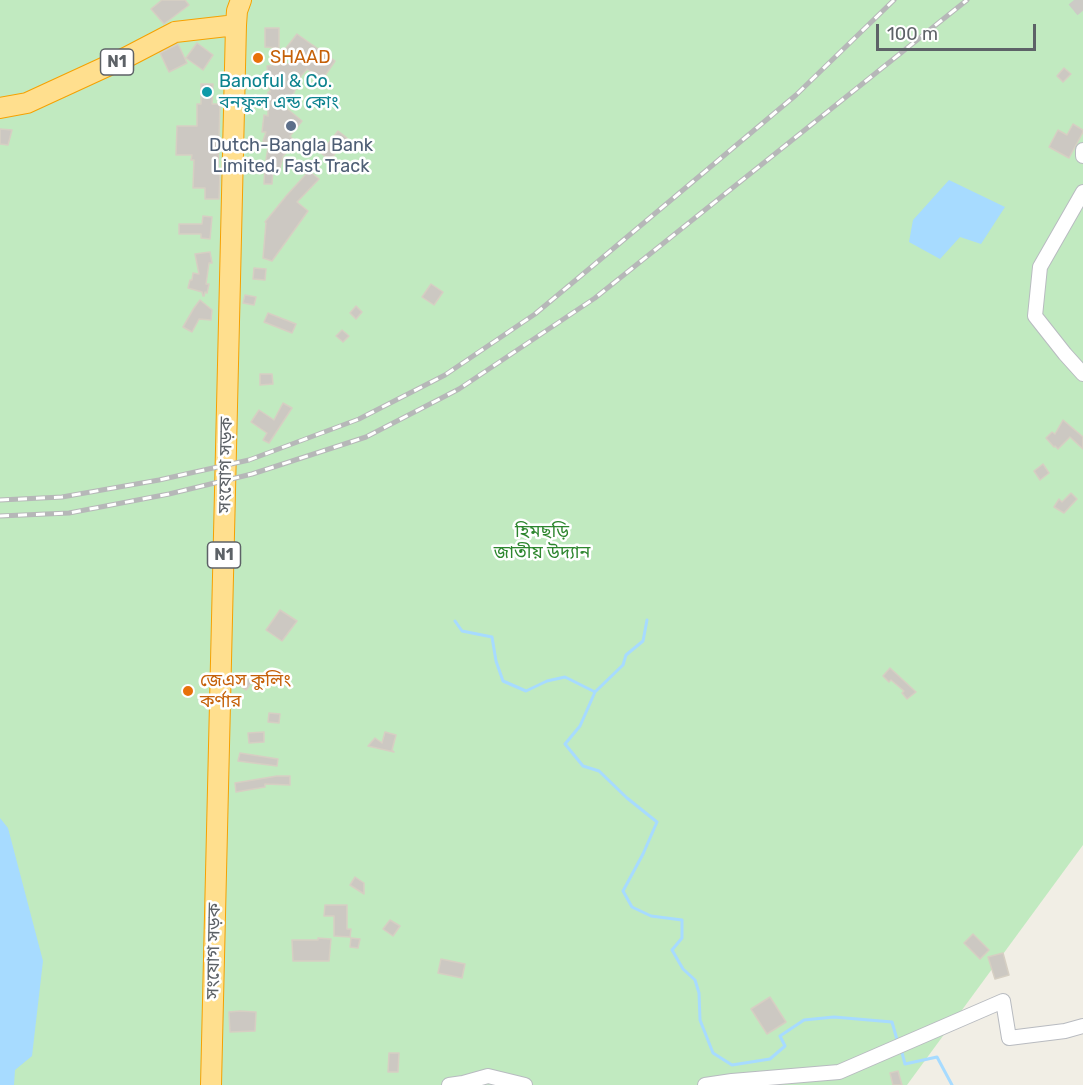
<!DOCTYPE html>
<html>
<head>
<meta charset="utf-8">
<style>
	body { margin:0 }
	#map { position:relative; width:1083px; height:1085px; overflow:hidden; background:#f1eee5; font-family:Rubik,sans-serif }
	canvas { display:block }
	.scale { position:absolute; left:876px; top:24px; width:160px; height:27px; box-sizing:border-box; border:3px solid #5d6267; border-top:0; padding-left:8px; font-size:18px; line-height:21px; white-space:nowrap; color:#5d6267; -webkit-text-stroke:4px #fff; paint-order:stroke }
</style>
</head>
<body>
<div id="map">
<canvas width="1083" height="1085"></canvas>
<div class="scale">100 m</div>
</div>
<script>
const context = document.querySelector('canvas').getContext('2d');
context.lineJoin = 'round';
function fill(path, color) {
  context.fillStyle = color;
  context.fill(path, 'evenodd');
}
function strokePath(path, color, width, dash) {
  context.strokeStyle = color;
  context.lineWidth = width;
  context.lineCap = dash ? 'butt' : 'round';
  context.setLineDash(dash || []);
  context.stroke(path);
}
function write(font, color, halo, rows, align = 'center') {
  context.font = font + ' Rubik,"Noto Sans Bengali",sans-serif';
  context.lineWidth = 5;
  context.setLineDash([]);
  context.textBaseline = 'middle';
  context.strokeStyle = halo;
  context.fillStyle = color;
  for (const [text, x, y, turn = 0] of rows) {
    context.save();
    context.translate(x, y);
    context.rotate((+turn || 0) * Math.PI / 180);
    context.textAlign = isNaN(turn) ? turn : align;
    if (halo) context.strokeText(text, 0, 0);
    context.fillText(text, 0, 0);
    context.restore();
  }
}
fill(new Path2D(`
	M0 0H1083V845L907 1085H0Z`), '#c1eac0');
fill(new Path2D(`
	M949 180 1005 207 981 244 960 237 940 259 909 242 913 220Z
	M0 818 8 828 43 961 32 1056 15 1070 14 1085H0Z`), '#a7dbff');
strokePath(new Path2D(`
	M455 621 462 631 492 637 496 661 503 681 526 691 547 681 565 677 595 692 580 726 565 744 583 766 599 771 627 798 657 822 643 854 623 891 632 907 651 916 682 920V938L672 950 683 969 695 980 699 993 700 1020 713 1053 732 1065 770 1059 785 1046 780 1036 804 1020 834 1017 892 1022 898 1043
	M596 691 623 665 626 655 643 641 647 620
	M901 1049 905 1064 937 1057 952 1085`), '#a7dbff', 3);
const building = new Path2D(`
	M162 0H185L189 5 164 24 151 9Z
	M265 28H279V48L265 47Z
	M297 34 335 61 322 80 307 69 301 76 292 97 285 107 302 121 290 136 296 143 283 156 280 168 273 167 272 184H264L265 166 269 142 263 141 266 132H262L264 115 268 116V92H270L267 66 298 63 283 52Z
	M197 43 213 55 203 70 186 58Z
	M178 44 187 63 169 72 160 53Z
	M1064 68 1071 74 1063 82 1057 76Z
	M201 84H213L212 104H220L218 171H220L219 199H205V188H193L194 160H191L192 155H176L177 126H197V104H201Z
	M1073 124 1083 130V132L1069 158 1049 147 1058 130 1067 135Z
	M0 129 12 130 8 145 0 144Z
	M338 131 347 138 330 160 321 153Z
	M309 171 319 179 297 202 308 211 272 261 263 258 266 223 265 222 287 195Z
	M203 216 212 217 210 239 201 238V234H179V224H202Z
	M210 252 212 263H209L206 284H209L207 293 205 292 204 296H203L202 292 188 288 190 280H192L193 273 199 274 195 254Z
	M254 268 266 269 265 280 253 279Z
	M431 284 443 292 434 305 422 297Z
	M245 295 256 297 254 305 243 303Z
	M200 300 212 310 211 320 199 319 192 332 183 327 194 308Z
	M356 306 362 312 356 319 350 313Z
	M268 313 296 324 292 333 264 322Z
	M342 330 349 336 343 342 336 336Z
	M260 374H272L273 384 260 385Z
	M283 403 292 408 269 443 263 440 267 433 251 422 259 410 274 420Z
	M1063 420 1083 437V449L1070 437 1058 449 1055 446 1054 447 1046 438 1052 432 1055 434Z
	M1043 464 1049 473 1040 480 1034 471Z
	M1071 493 1077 499 1064 513 1054 507 1059 499 1062 502Z
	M280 610 297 621 282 641 266 630Z
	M890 668 916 692 907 699 902 693 904 691 891 680 889 682 883 676Z
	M245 677 252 682 246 690 239 685Z
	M269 713 280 714 279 723 268 722Z
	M264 732V742L249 743 248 733Z
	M385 732 396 735 392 750 394 752 368 746 375 738 382 743Z
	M240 753 278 759 277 766 238 761Z
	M277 776H290V785L265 784V787L236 792 235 783Z
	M355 877 364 883V894L350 885Z
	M325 905H347V929H351L350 937 334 936V916H324Z
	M390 920 400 926 393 936 383 929Z
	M973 934 989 950 980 959 964 943Z
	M318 938 331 939 329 961H293L292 940H318Z
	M351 938 360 939 358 948 350 947Z
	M1003 953 1009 975 995 979 988 957Z
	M441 959 465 964 462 978 438 973Z
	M770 997 786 1022 767 1034 751 1009Z
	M240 1011 256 1012 255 1031 230 1032 229 1012Z
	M389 1053H399L398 1072H388Z
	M898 1071 902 1085H893L890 1073Z`);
fill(building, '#ccc8c2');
strokePath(building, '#d6cfc3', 1.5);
strokePath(new Path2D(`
	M1074 0 1083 11`), '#cccbc6', 14, [14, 7]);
const minor = new Path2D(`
	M1083 150V156
	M1083 192 1040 267 1035 316 1065 354 1083 374
	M449 1085 463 1083 488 1076 525 1085
	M705 1085 732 1081 839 1072 1003 1001 1009 1038 1065 1031 1083 1026`);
const highway = new Path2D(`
	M0 108 27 103 127 57 175 32 236 25
	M211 1085 236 25 237 11 241 0`);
strokePath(minor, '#b8bbc0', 16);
strokePath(highway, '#f6a100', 22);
strokePath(minor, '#fff', 14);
strokePath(highway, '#ffdf8e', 20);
const rail = new Path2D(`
	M0 500 62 497 159 480 249 460 359 419 445 375 535 314 583 274 796 95 894 0
	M0 516 69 513 169 494 252 474 366 437 459 389 595 298 967 0`);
strokePath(rail, '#b6b7b8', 5);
strokePath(rail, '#fff', 3, [9]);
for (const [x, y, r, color] of [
	[258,58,6,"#e8710a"],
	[207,92,6,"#0f9aa8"],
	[291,126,6,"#5c6f8a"],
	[188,691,6,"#e8710a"]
]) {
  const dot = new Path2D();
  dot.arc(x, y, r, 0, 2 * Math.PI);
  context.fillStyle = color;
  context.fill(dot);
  strokePath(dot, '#fff', 2);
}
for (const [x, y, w] of [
	[117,62,33],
	[224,555,33]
]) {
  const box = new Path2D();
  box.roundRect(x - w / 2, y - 13, w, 26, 4.5);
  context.fillStyle = '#fff';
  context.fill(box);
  strokePath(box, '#5d6267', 1.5);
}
write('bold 16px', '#5d6267', null, [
	["N1",117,62],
	["N1",224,555]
]);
write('18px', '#c56008', '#fff', [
	["SHAAD",270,58],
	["জেএস কুলিং",200,681],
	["কর্ণার",200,702]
], 'left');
write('18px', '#0d838f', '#fff', [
	["Banoful & Co.",219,82],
	["বনফুল এন্ড কোং",219,103]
], 'left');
write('18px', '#4e5e75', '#fff', [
	["Dutch-Bangla Bank",291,146],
	["Limited, Fast Track",291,167]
]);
write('18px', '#5d6267', '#fff', [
	["সংযোগ সড়ক",226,465,-89],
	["সংযোগ সড়ক",214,951,-89]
]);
write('18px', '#2d862e', '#fff', [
	["হিমছড়ি",542,532],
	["জাতীয় উদ্যান",542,553]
]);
</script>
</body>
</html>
